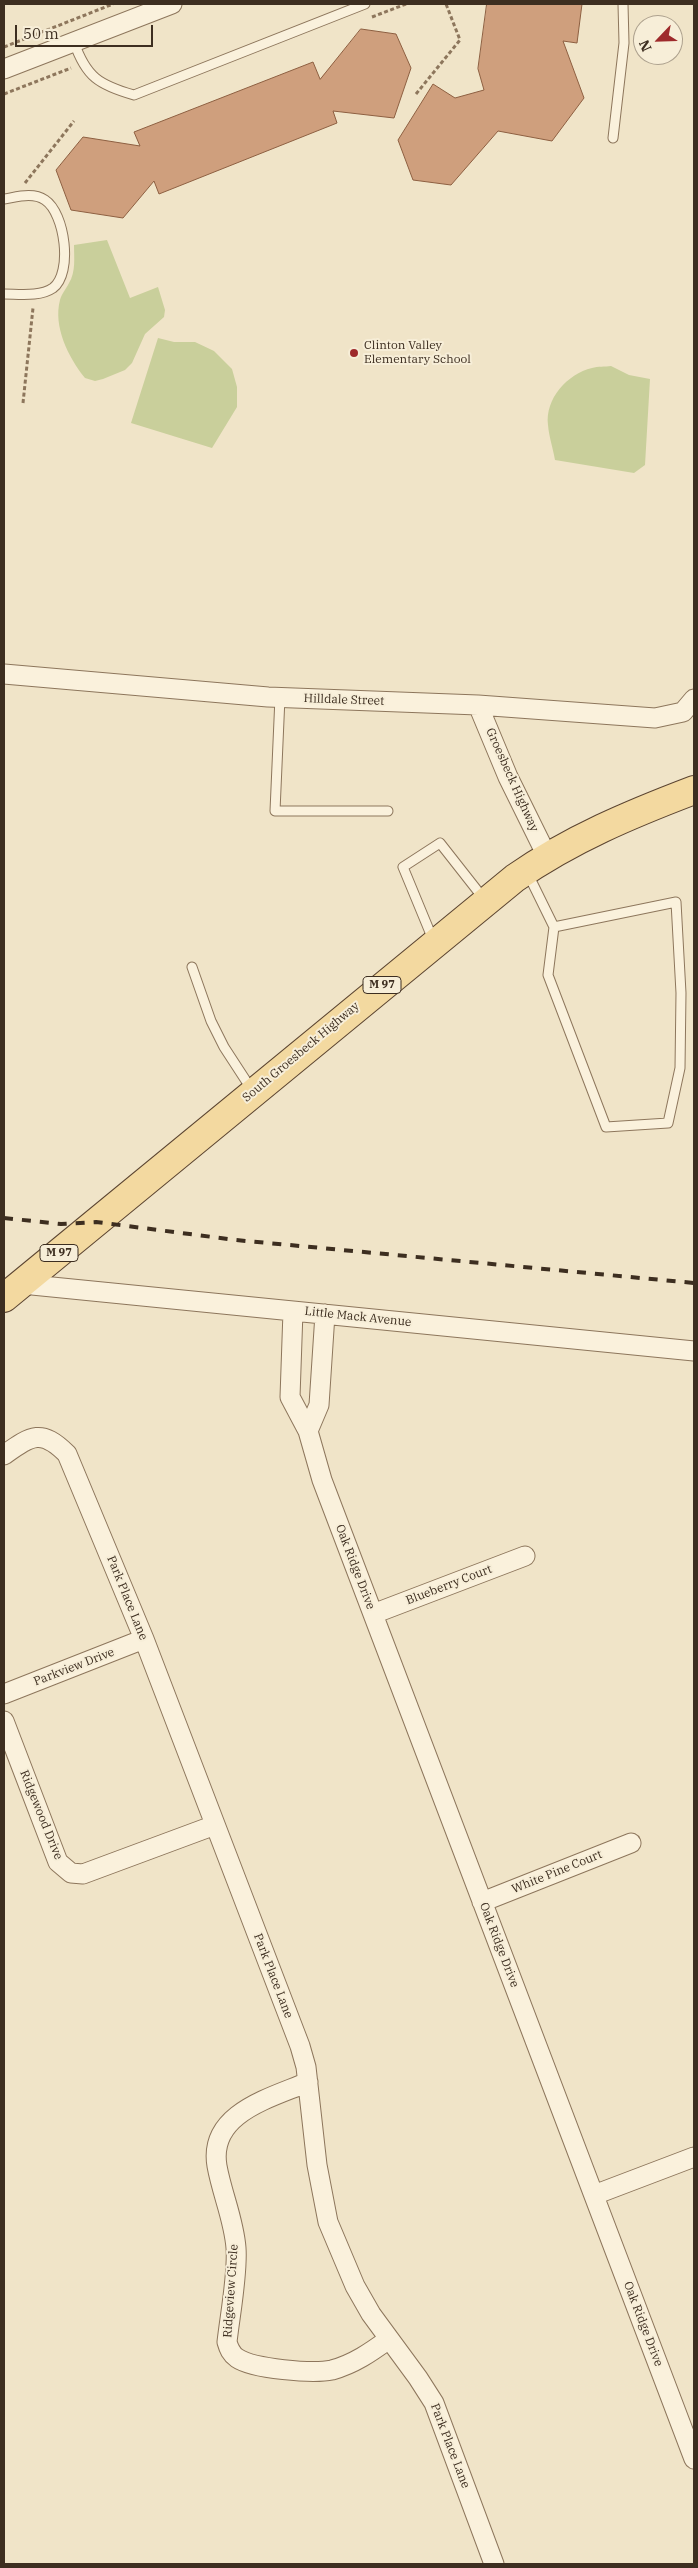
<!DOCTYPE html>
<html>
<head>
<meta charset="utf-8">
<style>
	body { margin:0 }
	#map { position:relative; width:698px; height:2568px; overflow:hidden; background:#f0e4c8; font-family:"IBM Plex Serif",serif }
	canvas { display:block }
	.frame { position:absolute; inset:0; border:5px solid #3d2e20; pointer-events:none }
	.north { position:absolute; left:633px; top:15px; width:50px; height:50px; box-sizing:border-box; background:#f7eed8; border:1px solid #ada18e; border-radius:50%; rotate:246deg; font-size:14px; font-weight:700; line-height:20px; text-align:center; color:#3d2e20 }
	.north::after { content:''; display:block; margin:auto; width:18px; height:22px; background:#9e2a2b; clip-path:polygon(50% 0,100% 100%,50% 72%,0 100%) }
	.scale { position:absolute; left:15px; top:25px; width:138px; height:22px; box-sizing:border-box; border:2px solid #3d2e20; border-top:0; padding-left:6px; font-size:15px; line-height:18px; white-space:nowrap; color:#3d2e20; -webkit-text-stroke:4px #f7eed8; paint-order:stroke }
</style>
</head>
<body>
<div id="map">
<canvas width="698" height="2568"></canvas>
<div class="frame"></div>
<div class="north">N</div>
<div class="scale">50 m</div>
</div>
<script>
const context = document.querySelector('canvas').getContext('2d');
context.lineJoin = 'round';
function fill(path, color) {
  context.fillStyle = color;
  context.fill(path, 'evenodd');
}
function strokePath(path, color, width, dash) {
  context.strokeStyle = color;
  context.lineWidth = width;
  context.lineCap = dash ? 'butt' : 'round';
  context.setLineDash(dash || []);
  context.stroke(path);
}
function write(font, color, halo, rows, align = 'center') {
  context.font = font + ' "IBM Plex Serif",serif';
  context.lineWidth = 4;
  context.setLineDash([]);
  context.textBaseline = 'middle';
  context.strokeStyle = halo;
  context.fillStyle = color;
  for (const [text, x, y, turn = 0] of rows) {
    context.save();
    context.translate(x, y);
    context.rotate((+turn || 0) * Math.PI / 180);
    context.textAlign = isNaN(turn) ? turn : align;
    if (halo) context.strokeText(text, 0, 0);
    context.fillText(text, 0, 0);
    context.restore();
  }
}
fill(new Path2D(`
	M107 240 130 298 158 287 165 310 164 317 145 334 132 363 125 370 103 379 95 381 85 378C68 357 53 326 60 300 62 293 66 289 69 283 76 272 74 257 74 245Z
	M158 338 174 342H195L214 351 232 369 237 387V407L212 448 131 423Z
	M611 366 629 375 650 379 645 465 634 473 555 460C553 448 549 437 548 425 545 399 567 374 592 368 598 366 605 367 611 366Z`), '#c9cf9b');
const building = new Path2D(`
	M487 4H582L577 43 563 41 584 98 552 141 498 131 451 185 413 180 398 140 433 84 455 98 484 90 478 69Z
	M361 29 396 34 411 68 394 118 333 111 337 123 159 194 154 181 123 218 71 210 56 170 83 137 140 146 134 132 313 62 320 79Z`);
fill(building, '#cf9f7d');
strokePath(building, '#8d5f41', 1);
const service = new Path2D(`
	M74 42C86 77 99 85 134 95L365 4
	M613 138 624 43 623 4
	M4 199C17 197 33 192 45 200 65 213 73 273 53 288 40 297 19 294 4 294
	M280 697 275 811H388
	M527 872 554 927 676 902 681 993 680 1068 668 1123 606 1127 548 975 554 927
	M434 942 403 867 440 843 484 899
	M192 967 211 1021 224 1047 252 1090`);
const minor = new Path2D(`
	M4 69 172 4
	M4 674 268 697 478 705 655 718 683 712 694 699
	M478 705 508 777 547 856
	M22 1284 694 1351
	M293 1311 290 1397 308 1431 322 1480 694 2459
	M308 1431 319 1405 325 1314
	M4 1455C31 1436 41 1428 67 1454L144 1639 300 2046 306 2067 317 2165 328 2222 355 2286 371 2314 418 2378 434 2403 494 2564
	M373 1614 525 1556
	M4 1694 144 1639
	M4 1721 58 1862 71 1873 83 1874 215 1825
	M482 1902 631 1843
	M308 2082C271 2098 208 2113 217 2166 222 2194 234 2220 236 2248 238 2273 230 2315 227 2342 229 2349 231 2354 237 2358 253 2369 313 2374 332 2370 354 2364 371 2352 389 2339
	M594 2195 694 2157`);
const primary = new Path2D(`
	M4 1298 515 878C571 839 631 814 694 790`);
strokePath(service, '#8d765c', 11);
strokePath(minor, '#8d765c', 21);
strokePath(primary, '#5b4430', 30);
strokePath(new Path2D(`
	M372 17 406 4
	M4 47 113 4
	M4 94 71 68
	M416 94 460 40 446 4
	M25 183 74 121
	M23 403 33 308`), '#8d765c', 3, [4, 2.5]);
strokePath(service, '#faf1dc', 9);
strokePath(minor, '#faf1dc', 19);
strokePath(primary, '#f3d9a0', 28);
strokePath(new Path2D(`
	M4 1218 61 1224 96 1222 236 1240 694 1283`), '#3d2e20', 4, [9, 9]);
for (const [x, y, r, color] of [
	[354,353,5,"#9e2a2b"]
]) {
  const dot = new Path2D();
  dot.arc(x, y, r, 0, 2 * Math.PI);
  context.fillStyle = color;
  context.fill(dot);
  strokePath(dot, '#f7eed8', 2);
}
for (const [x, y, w] of [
	[382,985,38],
	[59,1253,38]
]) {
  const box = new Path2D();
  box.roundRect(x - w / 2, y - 8.5, w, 17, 4);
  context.fillStyle = '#f7eed8';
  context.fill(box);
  strokePath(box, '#3d2e20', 1);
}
write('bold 11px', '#3d2e20', null, [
	["M 97",382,985],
	["M 97",59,1253]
]);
write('12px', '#3d2e20', '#f7eed8', [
	["Clinton Valley",364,346],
	["Elementary School",364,360]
], 'left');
write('12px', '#3d2e20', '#f7eed8', [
	["Hilldale Street",344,700,2],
	["Groesbeck Highway",512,780,66],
	["South Groesbeck Highway",301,1052,-40],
	["Little Mack Avenue",358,1317,6],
	["Oak Ridge Drive",355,1567,69],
	["Blueberry Court",449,1585,-21],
	["Park Place Lane",127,1598,68],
	["Parkview Drive",74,1667,-21],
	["Ridgewood Drive",41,1815,68],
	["White Pine Court",557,1872,-22],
	["Oak Ridge Drive",499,1945,69],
	["Park Place Lane",273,1976,69],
	["Ridgeview Circle",231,2291,-86],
	["Oak Ridge Drive",643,2324,69],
	["Park Place Lane",450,2446,69]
]);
</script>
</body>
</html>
